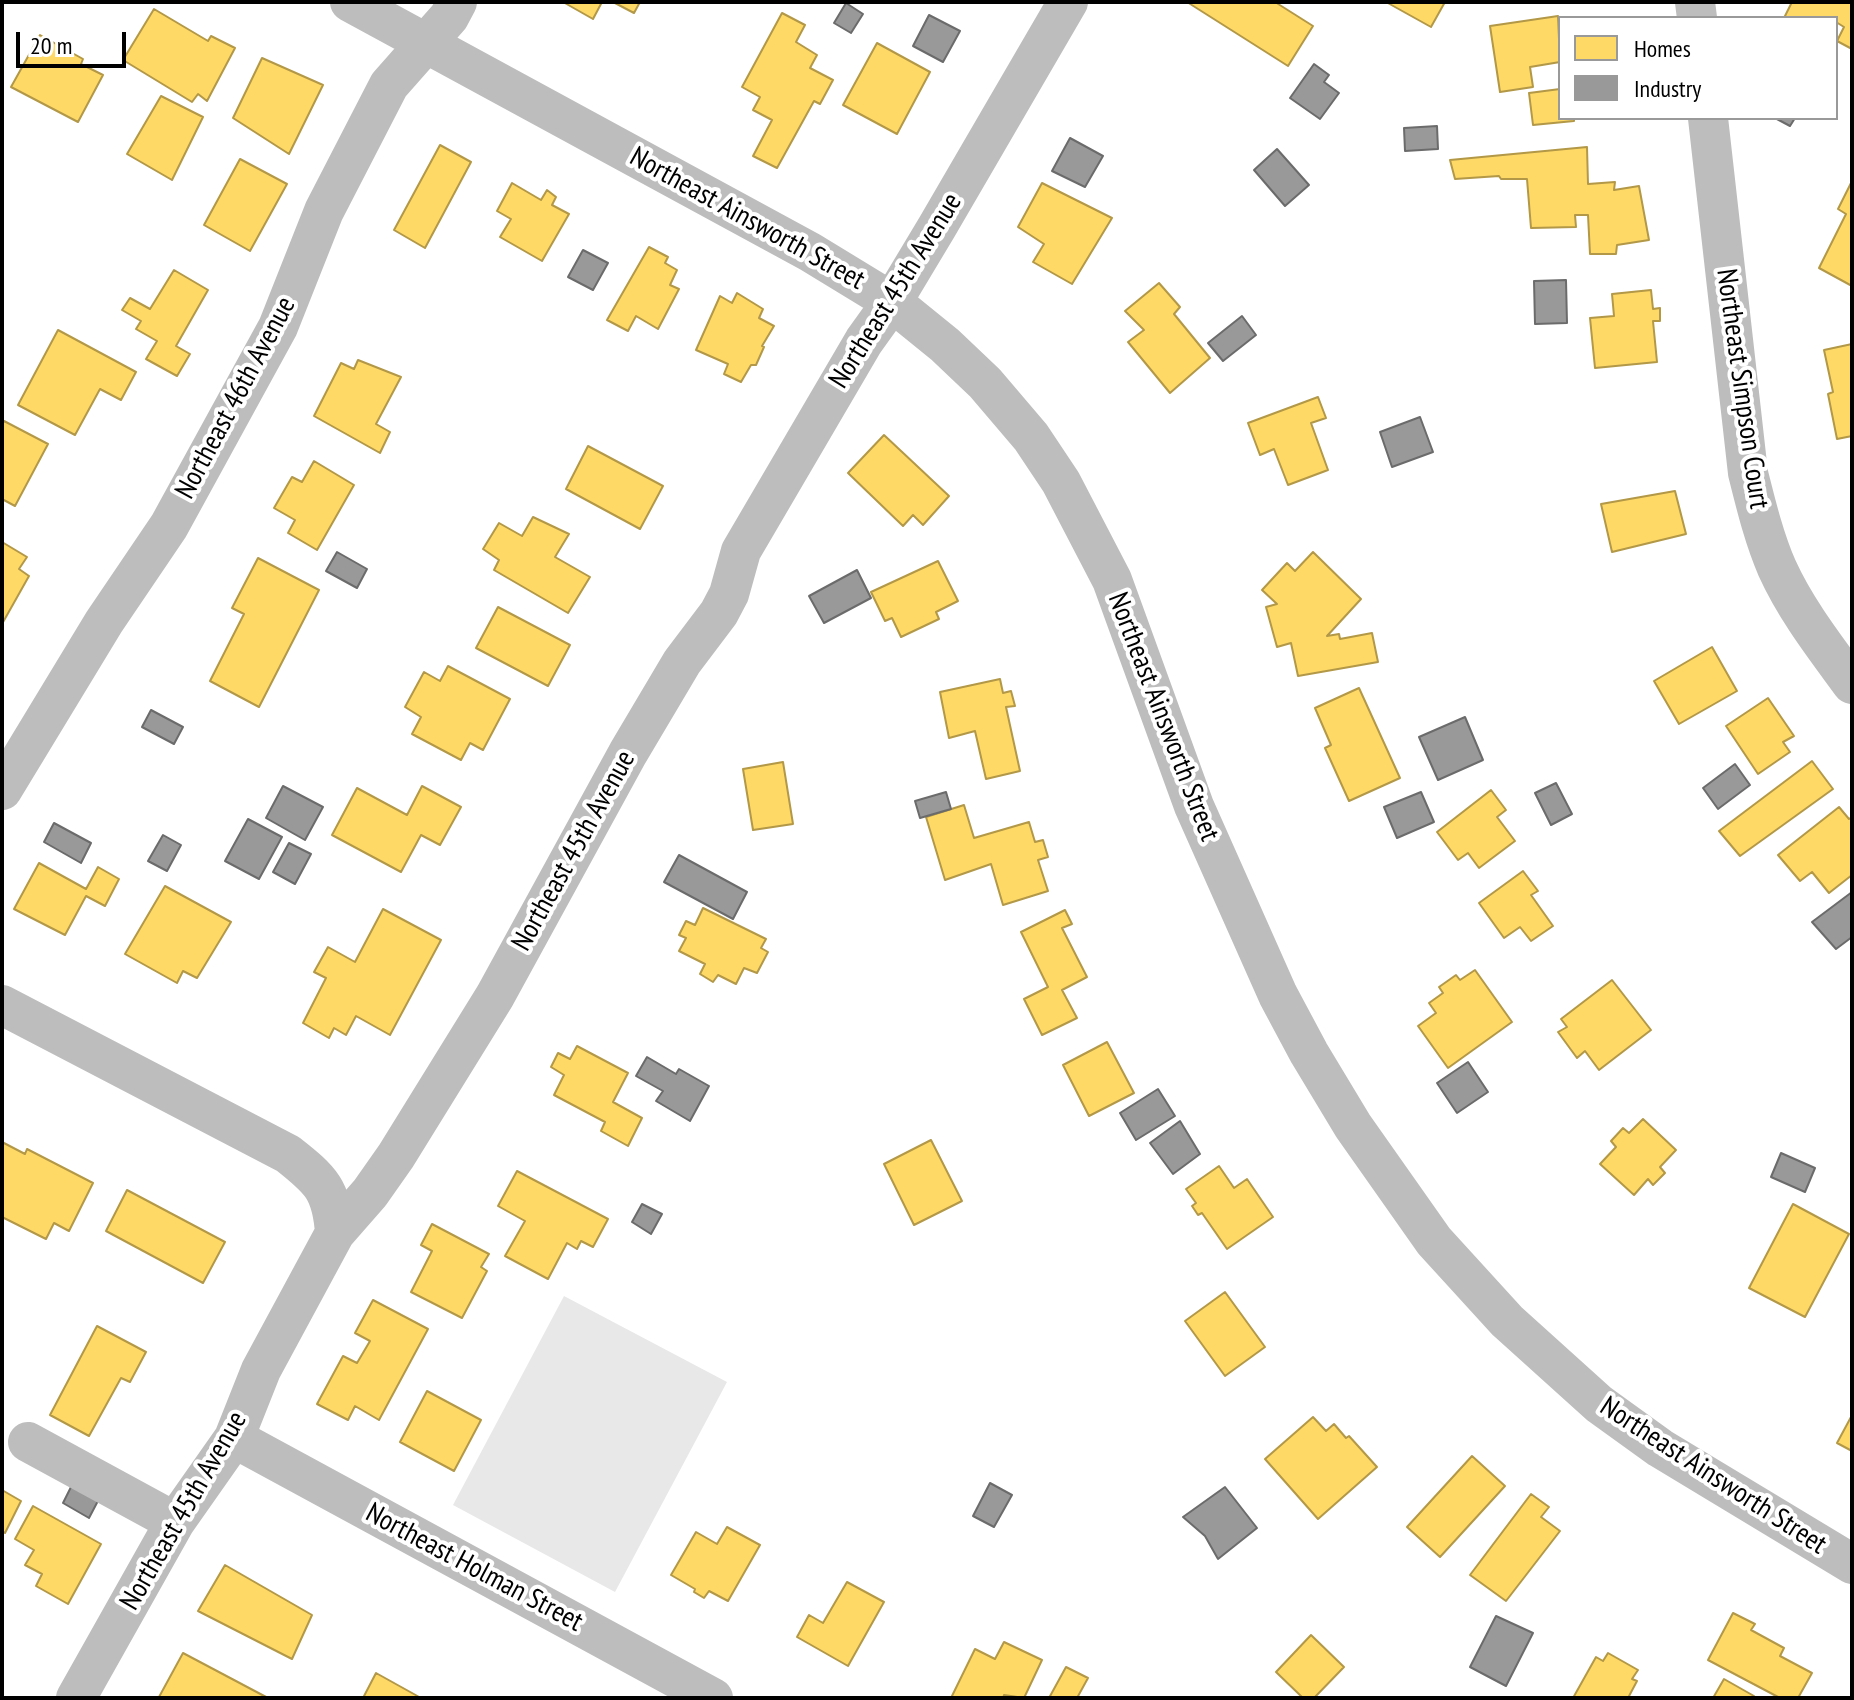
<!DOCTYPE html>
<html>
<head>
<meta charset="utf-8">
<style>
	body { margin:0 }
	#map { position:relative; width:1854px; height:1700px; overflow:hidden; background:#fff; font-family:"PT Sans Narrow",sans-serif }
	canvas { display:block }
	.frame { position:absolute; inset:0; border:4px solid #000; pointer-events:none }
	.legend { position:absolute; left:1558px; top:16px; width:280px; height:104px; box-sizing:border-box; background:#fff; border:2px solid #999; margin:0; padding:10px 14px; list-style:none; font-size:24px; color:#000 }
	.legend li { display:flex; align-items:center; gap:16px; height:40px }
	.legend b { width:40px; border:2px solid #999 }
	.scale { position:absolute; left:16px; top:32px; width:110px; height:36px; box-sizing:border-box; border:4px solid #000; border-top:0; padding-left:10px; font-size:24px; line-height:28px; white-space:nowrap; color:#000; -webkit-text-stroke:6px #fff; paint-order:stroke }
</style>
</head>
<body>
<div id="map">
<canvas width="1854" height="1700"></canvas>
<div class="frame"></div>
<ul class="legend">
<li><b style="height:22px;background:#ffd966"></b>Homes</li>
<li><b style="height:22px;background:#999"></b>Industry</li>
</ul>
<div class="scale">20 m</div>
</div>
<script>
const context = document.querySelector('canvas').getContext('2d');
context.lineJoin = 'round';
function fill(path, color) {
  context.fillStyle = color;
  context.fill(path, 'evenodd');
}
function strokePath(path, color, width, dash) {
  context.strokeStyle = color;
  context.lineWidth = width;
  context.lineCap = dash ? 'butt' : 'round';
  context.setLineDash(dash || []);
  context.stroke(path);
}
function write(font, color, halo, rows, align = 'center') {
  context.font = font + ' "PT Sans Narrow",sans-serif';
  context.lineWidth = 8;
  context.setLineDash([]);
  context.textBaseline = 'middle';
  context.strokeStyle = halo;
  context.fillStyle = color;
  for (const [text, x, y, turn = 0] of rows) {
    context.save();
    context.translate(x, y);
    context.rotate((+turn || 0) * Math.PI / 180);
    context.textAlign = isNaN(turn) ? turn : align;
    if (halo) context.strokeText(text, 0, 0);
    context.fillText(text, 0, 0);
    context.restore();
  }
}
fill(new Path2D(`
	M564 1296 727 1382 615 1592 453 1505Z`), '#e8e8e8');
const homes = new Path2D(`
	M563 2H602L593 19Z
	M613 2H640L634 13Z
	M1187 2H1275L1313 26 1288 66Z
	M1386 2H1445L1431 27Z
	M1792 2H1852V49L1837 41 1844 27 1836 22V18H1784Z
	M154 9 208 41 211 36 235 48 207 101 198 94 192 102 123 60Z
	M782 13 805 25 796 42 817 55 810 68 833 80 820 104 814 101 777 168 753 156 772 120 753 110 760 97 742 87Z
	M1558 16 1560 62 1530 67 1533 87 1500 92 1490 26Z
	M40 35 83 59 81 64 103 75 78 122 11 87Z
	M877 43 930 72 897 134 843 105Z
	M262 58 323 85 289 154 233 118Z
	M1560 89V118H1574V121L1533 125 1529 93Z
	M161 96 203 117 172 180 127 154Z
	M440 145 471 162 425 248 394 230Z
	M1587 147 1588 184 1615 182 1614 190 1639 186 1649 240 1617 245 1616 254H1590L1588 215H1575L1576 227 1531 228 1527 179H1501L1499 176 1455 179 1450 160Z
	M240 159 287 184 250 251 204 225Z
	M1852 181V286L1819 268 1846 214 1838 209Z
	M512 183 541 200 547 190 556 197 552 205 569 214 542 261 500 237 511 219 497 211Z
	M1042 183 1112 218 1072 284 1033 262 1044 244 1018 227Z
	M649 247 668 257 665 263 677 270 670 285 679 289 658 329 636 316 628 331 607 320Z
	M174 270 208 290 176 346 190 354 177 376 146 359 157 341 136 329 141 321 122 310 130 298 150 309Z
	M1159 283 1180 307 1174 314 1210 358 1170 393 1128 342 1144 330 1125 311Z
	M1651 290 1653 309 1660 308V321H1653L1657 362 1595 368 1590 318 1614 316 1612 294Z
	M737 293 763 309 759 318 774 326 762 346 764 347 756 365H751L741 382 724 374 728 364 696 350 720 296 732 303Z
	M58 330 136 372 121 400 100 389 75 435 18 405Z
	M1852 344V436L1837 439 1828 394 1833 392 1824 350Z
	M358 360 401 377 376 424 390 432 380 453 314 416 341 363 354 369Z
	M1318 397 1326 418 1311 423 1328 470 1288 485 1274 449 1260 455 1248 423Z
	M4 421 48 444 15 506 2 499V425Z
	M884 435 949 496 923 525 913 515 903 526 848 473Z
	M588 446 663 486 640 529 566 489Z
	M314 461 354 485 317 550 288 533 295 520 274 508 292 477 302 482Z
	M1675 491 1686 534 1612 552 1601 504Z
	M533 517 569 534 555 557 590 577 568 613 494 570 499 560 483 549 499 523 522 536Z
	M2 542 27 557 19 569 29 576 2 624Z
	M1313 552 1361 599 1327 636 1339 634 1340 639 1372 633 1378 662 1298 676 1291 643 1277 647 1266 607 1277 604 1262 590 1287 563 1295 571Z
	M258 558 319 590 259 707 210 681 244 614 232 608Z
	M938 561 958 601 936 612 939 619 901 637 892 618 885 621 871 592Z
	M498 607 570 645 548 686 476 648Z
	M1712 647 1737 691 1679 724 1654 681Z
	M448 666 510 699 483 750 470 743 461 760 412 734 421 717 405 707 424 672 440 681Z
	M1000 679 1003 693 1011 691 1015 706 1006 707 1020 771 986 779 975 731 949 738 940 692Z
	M1359 688 1400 778 1349 801 1325 748 1331 745 1315 708Z
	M1768 698 1794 736 1783 742 1790 752 1758 774 1726 726Z
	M1812 761 1833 789 1740 856 1719 831Z
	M783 762 793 824 753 830 743 769Z
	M422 786 461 807 440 845 421 835 401 872 332 835 357 788 407 815Z
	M1491 790 1506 810 1497 817 1515 841 1479 868 1468 853 1458 860 1437 832Z
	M964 805 974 838 1029 822 1035 842 1043 840 1048 857 1038 860 1048 891 1003 905 991 864 945 880 926 817Z
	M1839 807 1849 819 1852 817V875L1829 893 1812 872 1800 881 1778 855Z
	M39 863 86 889 98 867 119 879 105 906 86 896 65 935 14 909Z
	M1523 871 1538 891 1531 895 1553 926 1531 941 1520 927 1504 938 1479 903Z
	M165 886 231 922 197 978 183 971 177 983 125 954Z
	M703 908 766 939 761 948 768 952 757 973 744 968 736 984 718 975 713 982 700 974 705 964 679 951 686 938 679 935 686 921 695 925Z
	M383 909 441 940 390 1035 356 1016 346 1035 334 1028 329 1038 303 1023 326 978 314 972 328 947 355 962Z
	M1065 910 1072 924 1062 928 1087 977 1062 990 1077 1018 1042 1035 1024 999 1048 987 1021 932Z
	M1475 970 1512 1022 1448 1068 1418 1026 1436 1013 1429 1003 1443 993 1439 987 1456 975 1460 980Z
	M1612 980 1651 1030 1599 1070 1585 1051 1577 1058 1558 1032 1567 1027 1561 1019Z
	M1107 1042 1134 1093 1089 1116 1063 1065Z
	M577 1046 628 1073 613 1102 642 1118 628 1146 601 1131 605 1122 554 1095 564 1075 551 1067 558 1053 570 1059Z
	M1643 1119 1676 1150 1660 1167 1665 1173 1653 1185 1648 1179 1634 1195 1600 1164 1616 1147 1611 1141 1623 1128 1629 1133Z
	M931 1140 962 1201 914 1225 884 1164Z
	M2 1142 25 1154 27 1149 93 1183 69 1231 54 1223 46 1239 2 1217Z
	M1219 1166 1234 1188 1247 1179 1273 1217 1227 1249 1202 1213 1198 1215 1192 1206 1196 1203 1186 1189Z
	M517 1171 608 1219 593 1247 581 1241 577 1249 567 1243 548 1279 505 1256 525 1221 498 1206Z
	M127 1190 225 1242 203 1283 106 1231Z
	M1793 1204 1849 1234 1805 1317 1749 1288Z
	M432 1224 489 1254 481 1267 487 1271 462 1318 411 1292 432 1251 421 1245Z
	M1225 1292 1265 1347 1225 1376 1185 1321Z
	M373 1300 428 1329 379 1420 355 1406 348 1420 317 1404 343 1356 357 1363 370 1341 355 1333Z
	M97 1326 146 1352 130 1382 121 1378 89 1436 50 1415Z
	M427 1391 481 1420 454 1471 400 1442Z
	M1313 1417 1326 1431 1334 1424 1346 1438 1349 1436 1377 1467 1318 1519 1265 1459Z
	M1851 1417 1852 1418V1451L1837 1443Z
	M1472 1456 1505 1486 1440 1557 1407 1527Z
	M2 1490 21 1501 5 1533 2 1531Z
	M1531 1494 1549 1507 1541 1517 1560 1531 1506 1601 1470 1575Z
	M33 1506 101 1544 68 1604 36 1586 42 1574 25 1565 34 1550 15 1539Z
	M727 1527 760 1545 728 1601 709 1591 704 1598 694 1592 695 1589 671 1575 696 1532 717 1544Z
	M225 1565 312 1615 292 1659 198 1611Z
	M847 1582 884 1602 848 1666 797 1637 809 1615 823 1623Z
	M1733 1613 1755 1624 1751 1630 1784 1648 1780 1656 1812 1673 1798 1698H1780L1708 1660Z
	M1311 1635 1344 1667 1314 1698H1303L1276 1672Z
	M1004 1642 1042 1660 1024 1698 1004 1695 1003 1698H951L975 1649 995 1659Z
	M183 1653 268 1698H161L159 1697Z
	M1608 1653 1638 1670 1632 1679 1637 1681 1628 1698H1573L1596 1657 1603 1661Z
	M1066 1667 1088 1678 1077 1698H1049Z
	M376 1673 421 1698H363Z
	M1724 1679 1754 1696 1752 1698H1713Z`);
fill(homes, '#ffd966');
strokePath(homes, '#b29847', 2);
const industry = new Path2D(`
	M846 3 863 14 851 33 834 23Z
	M929 15 960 31 943 62 913 46Z
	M1314 64 1329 75 1324 82 1339 93 1320 119 1290 98Z
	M1775 118H1795L1790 126Z
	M1437 126 1438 149 1405 151 1404 128Z
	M1070 138 1103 156 1085 187 1052 171Z
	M1277 149 1309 185 1285 206 1254 170Z
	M583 250 608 263 593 290 568 277Z
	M1566 280 1567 323 1535 324 1534 281Z
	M1242 316 1256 335 1223 361 1208 343Z
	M1420 417 1433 452 1392 467 1380 432Z
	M337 552 367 569 357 588 326 571Z
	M857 570 871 598 824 623 809 596Z
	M151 710 183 727 174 744 142 727Z
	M1465 717 1483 760 1438 780 1419 737Z
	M1735 764 1750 785 1718 809 1703 788Z
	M1556 783 1572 814 1551 825 1535 793Z
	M283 786 323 807 305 840 266 818Z
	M946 792 951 809 920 818 915 801Z
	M1421 792 1434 822 1397 838 1384 807Z
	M248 819 282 837 259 879 225 861Z
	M54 823 91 843 81 863 44 842Z
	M163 835 181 845 167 871 148 861Z
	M289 843 311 854 295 884 273 872Z
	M679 855 747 892 733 919 664 882Z
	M1852 892V937L1836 949 1812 922Z
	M647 1057 676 1074 679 1069 709 1086 690 1121 656 1101 663 1091 636 1076Z
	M1468 1062 1488 1092 1457 1113 1437 1083Z
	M1158 1089 1175 1116 1136 1140 1120 1113Z
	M1180 1121 1200 1154 1173 1174 1150 1143Z
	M1781 1153 1815 1168 1805 1192 1771 1177Z
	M642 1204 662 1214 651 1234 632 1222Z
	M73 1483 100 1497 89 1518 63 1503Z
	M990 1483 1012 1495 994 1527 973 1516Z
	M1225 1487 1257 1528 1218 1559 1205 1536 1183 1517Z
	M1496 1616 1533 1633 1506 1686 1470 1667Z`);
fill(industry, '#999');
strokePath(industry, '#6b6b6b', 2);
strokePath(new Path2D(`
	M350 2 810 252 892 302 945 345 985 383 1031 437 1061 482 1112 580 1194 806 1278 995 1309 1053 1353 1126 1434 1241 1507 1321 1599 1404 1660 1448 1852 1564
	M1695 2 1697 18
	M1708 118 1748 473C1756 505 1764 538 1777 568 1796 610 1825 647 1852 684
	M2 790 104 622 169 526 278 327 324 211 389 85 449 17 457 2
	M2 1005 288 1154C321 1180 332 1190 335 1233
	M234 1438 713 1698
	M28 1442 175 1522
	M76 1698 175 1522 234 1438 261 1370 335 1233 370 1193 396 1156 495 996 628 753 682 662 719 613 729 594 741 551 864 341 892 302 937 227 1068 2`), '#bdbdbd', 40);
write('28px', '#000', '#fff', [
	["Northeast Ainsworth Street",747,219,29],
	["Northeast 45th Avenue",896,291,-58],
	["Northeast Simpson Court",1742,389,82],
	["Northeast 46th Avenue",236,398,-62],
	["Northeast Ainsworth Street",1163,717,69],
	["Northeast 45th Avenue",574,851,-61],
	["Northeast Ainsworth Street",1713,1476,33],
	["Northeast 45th Avenue",184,1511,-60],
	["Northeast Holman Street",474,1568,28]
]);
</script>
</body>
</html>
